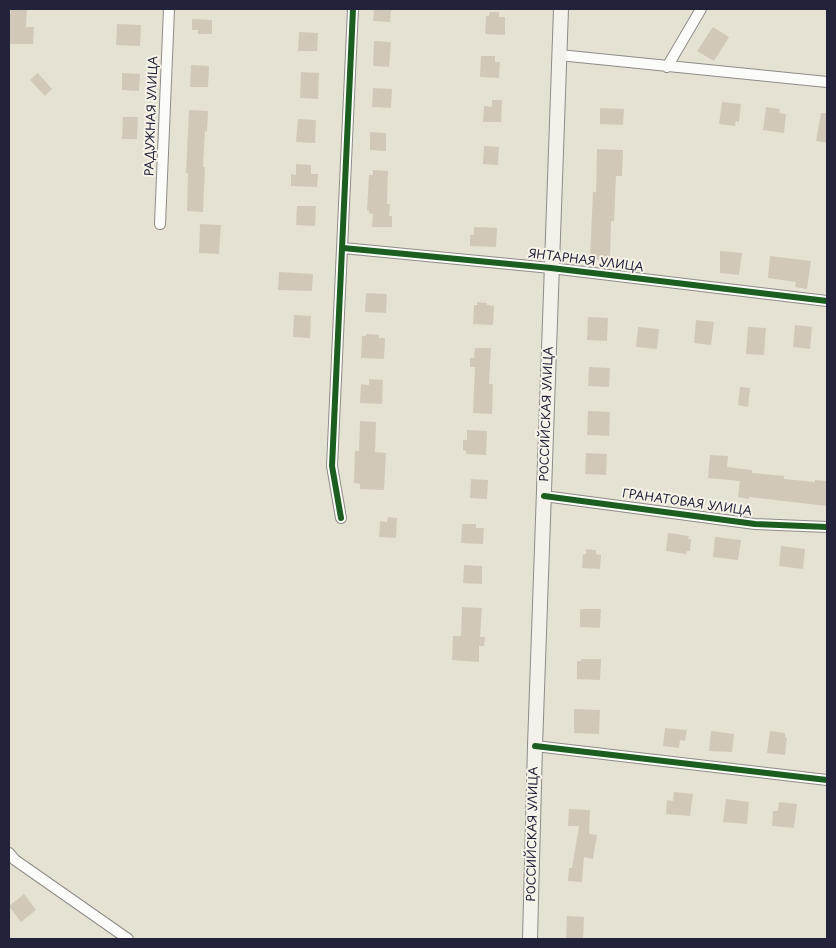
<!DOCTYPE html>
<html>
<head>
<meta charset="utf-8">
<style>
	body { margin:0 }
	#map { position:relative; width:836px; height:948px; overflow:hidden; background:#e6e2d3; font-family:"Playpen Sans",sans-serif }
	canvas { display:block }
	.frame { position:absolute; inset:0; border:10px solid #22223b; pointer-events:none }
</style>
</head>
<body>
<div id="map">
<canvas width="836" height="948"></canvas>
<div class="frame"></div>
</div>
<script>
const context = document.querySelector('canvas').getContext('2d');
context.lineJoin = 'round';
function fill(path, color) {
  context.fillStyle = color;
  context.fill(path, 'evenodd');
}
function strokePath(path, color, width, dash) {
  context.strokeStyle = color;
  context.lineWidth = width;
  context.lineCap = dash ? 'butt' : 'round';
  context.setLineDash(dash || []);
  context.stroke(path);
}
function write(font, color, halo, rows, align = 'center') {
  context.font = font + ' "Playpen Sans",sans-serif';
  context.lineWidth = 4;
  context.setLineDash([]);
  context.textBaseline = 'middle';
  context.strokeStyle = halo;
  context.fillStyle = color;
  for (const [text, x, y, turn = 0] of rows) {
    context.save();
    context.translate(x, y);
    context.rotate((+turn || 0) * Math.PI / 180);
    context.textAlign = isNaN(turn) ? turn : align;
    if (halo) context.strokeText(text, 0, 0);
    context.fillText(text, 0, 0);
    context.restore();
  }
}
fill(new Path2D(`
	M11 9H27L26 27H34L33 44H9V13H11Z
	M374 9H391L390 22 373 21Z
	M490 12H499V17H505V35L485 34 486 16H489Z
	M192 19 212 20V34H198V30H192Z
	M117 24 141 25 140 46 116 45Z
	M713 27 729 37 714 61 697 51Z
	M299 32 318 33 317 51H298Z
	M374 41 391 42 389 67 373 66Z
	M481 56H495V62H500L499 78 480 77Z
	M191 65 209 66 208 87H190Z
	M301 72 319 73 318 99 300 98Z
	M38 73 52 89 45 96 30 80Z
	M122 73 140 74 139 91 122 90Z
	M373 88 392 89 391 108 372 107Z
	M492 100H502L501 122H483L484 106 492 107Z
	M722 102 741 104 739 122 736 121 735 126 719 124Z
	M766 107 780 109 779 113 786 114 784 133 763 130Z
	M600 108 624 109 623 125 600 124Z
	M189 110 208 111 207 132 205 131 203 167H205L203 212 187 211 188 173H186Z
	M821 113H827V143L816 141Z
	M123 117H138L137 139H122Z
	M298 119 316 120 315 143 296 142Z
	M370 132 386 133V151L370 150Z
	M484 146 499 147 498 165 483 164Z
	M597 149 623 150 622 176H616L614 221H611L610 260 590 259 593 192H596Z
	M296 164 311 165V174H318L317 187 291 186V174L296 175Z
	M373 170 388 171 387 204H390L389 216H392V227H372L373 214 369 213V211L367 210 369 175H373Z
	M297 206H316L315 226 296 225Z
	M200 224 221 225 219 254 199 253Z
	M474 227 497 228 496 247 470 246V235H474Z
	M720 251 742 253 739 275 720 273Z
	M770 256 811 261 807 289 795 287 796 282 768 278Z
	M279 272 313 274 312 291 278 290Z
	M366 293 387 294 386 313 365 312Z
	M477 302 487 303V305L494 306 493 325 473 324 474 305H477Z
	M294 315 311 316 310 338 293 337Z
	M588 317 608 318 607 341 587 340Z
	M696 320 714 322 711 345 694 343Z
	M795 325 812 327 810 349 793 347Z
	M638 327 659 329 657 349 636 347Z
	M748 327 766 328 764 355 746 354Z
	M366 334 379 335V338H385L384 359 361 358 362 336H366Z
	M475 348H491L489 384H493L492 414 473 413 475 367H470V358H474Z
	M589 367 610 368 609 387 588 386Z
	M369 379 383 380 382 404 360 403 361 384 369 385Z
	M740 387 750 388 748 407 738 405Z
	M588 411 610 412 609 436 587 435Z
	M360 421 376 422 375 452 386 453 384 490 360 489V484L354 483 355 451H359Z
	M467 430 487 431 486 455 466 454V451L463 450V440H467Z
	M586 453 607 454 606 475 585 474Z
	M710 455 728 456 727 467 752 470V473L784 476V479L815 482V480L827 481V506L749 497V499L738 497 740 481 708 478Z
	M471 479 488 480 487 499 470 498Z
	M388 517 397 518 396 538 379 537 380 521 387 522Z
	M462 524H476V528H484L483 544 461 543Z
	M668 533 689 536 688 539H691L690 551H687L686 554 666 551Z
	M715 537 741 540 738 560 713 557Z
	M781 546 805 549 803 569 779 566Z
	M586 549 596 550V554L601 555 600 569 582 568 583 554H586Z
	M464 565 482 566V584L463 583Z
	M462 607 482 608 480 637H485L484 646H479V662L452 660 453 636H461Z
	M580 609H601L600 628 580 627Z
	M581 659H601L600 680 577 679V661H581Z
	M574 709 600 710 599 734 574 733Z
	M665 728 687 730 685 741 680 740 679 748 663 746Z
	M711 731 734 734 732 752 709 751Z
	M770 731 785 733V737L787 738 785 755 767 753Z
	M674 792 693 794 690 816 666 814 667 800 673 801Z
	M726 799 749 802 747 824 723 822Z
	M779 802 797 804 794 828 772 826 773 811H778Z
	M569 809 590 810 589 834 597 835 593 859 584 857 582 882 568 881 569 868H572L579 826H568Z
	M24 894 36 910 21 922 9 906Z
	M567 916 584 917 583 939H566Z`), '#d1c8b9');
const street = new Path2D(`
	M559 55 827 82
	M667 67 701 9
	M160 224 169 9
	M343 248 551 268 827 301
	M544 496 755 524 827 527
	M341 518 332 466 353 9
	M535 746 827 780
	M9 853 15 860 128 939`);
const secondary = new Path2D(`
	M530 939 535 746 561 9`);
strokePath(street, '#8e8c88', 12);
strokePath(secondary, '#8e8c88', 16);
strokePath(street, '#fbfbf8', 10);
strokePath(secondary, '#f4f0ea', 14);
strokePath(new Path2D(`
	M343 248 551 268 827 301
	M544 496 755 524 827 527
	M341 518 332 466 353 9
	M535 746 827 780`), '#1b5e20', 6);
write('12px', '#22223b', '#f7f3e8', [
	["РАДУЖНАЯ УЛИЦА",152,116,-88],
	["ЯНТАРНАЯ УЛИЦА",586,261,7],
	["РОССИЙСКАЯ УЛИЦА",547,414,-88],
	["ГРАНАТОВАЯ УЛИЦА",687,503,8],
	["РОССИЙСКАЯ УЛИЦА",533,834,-89]
]);
</script>
</body>
</html>
